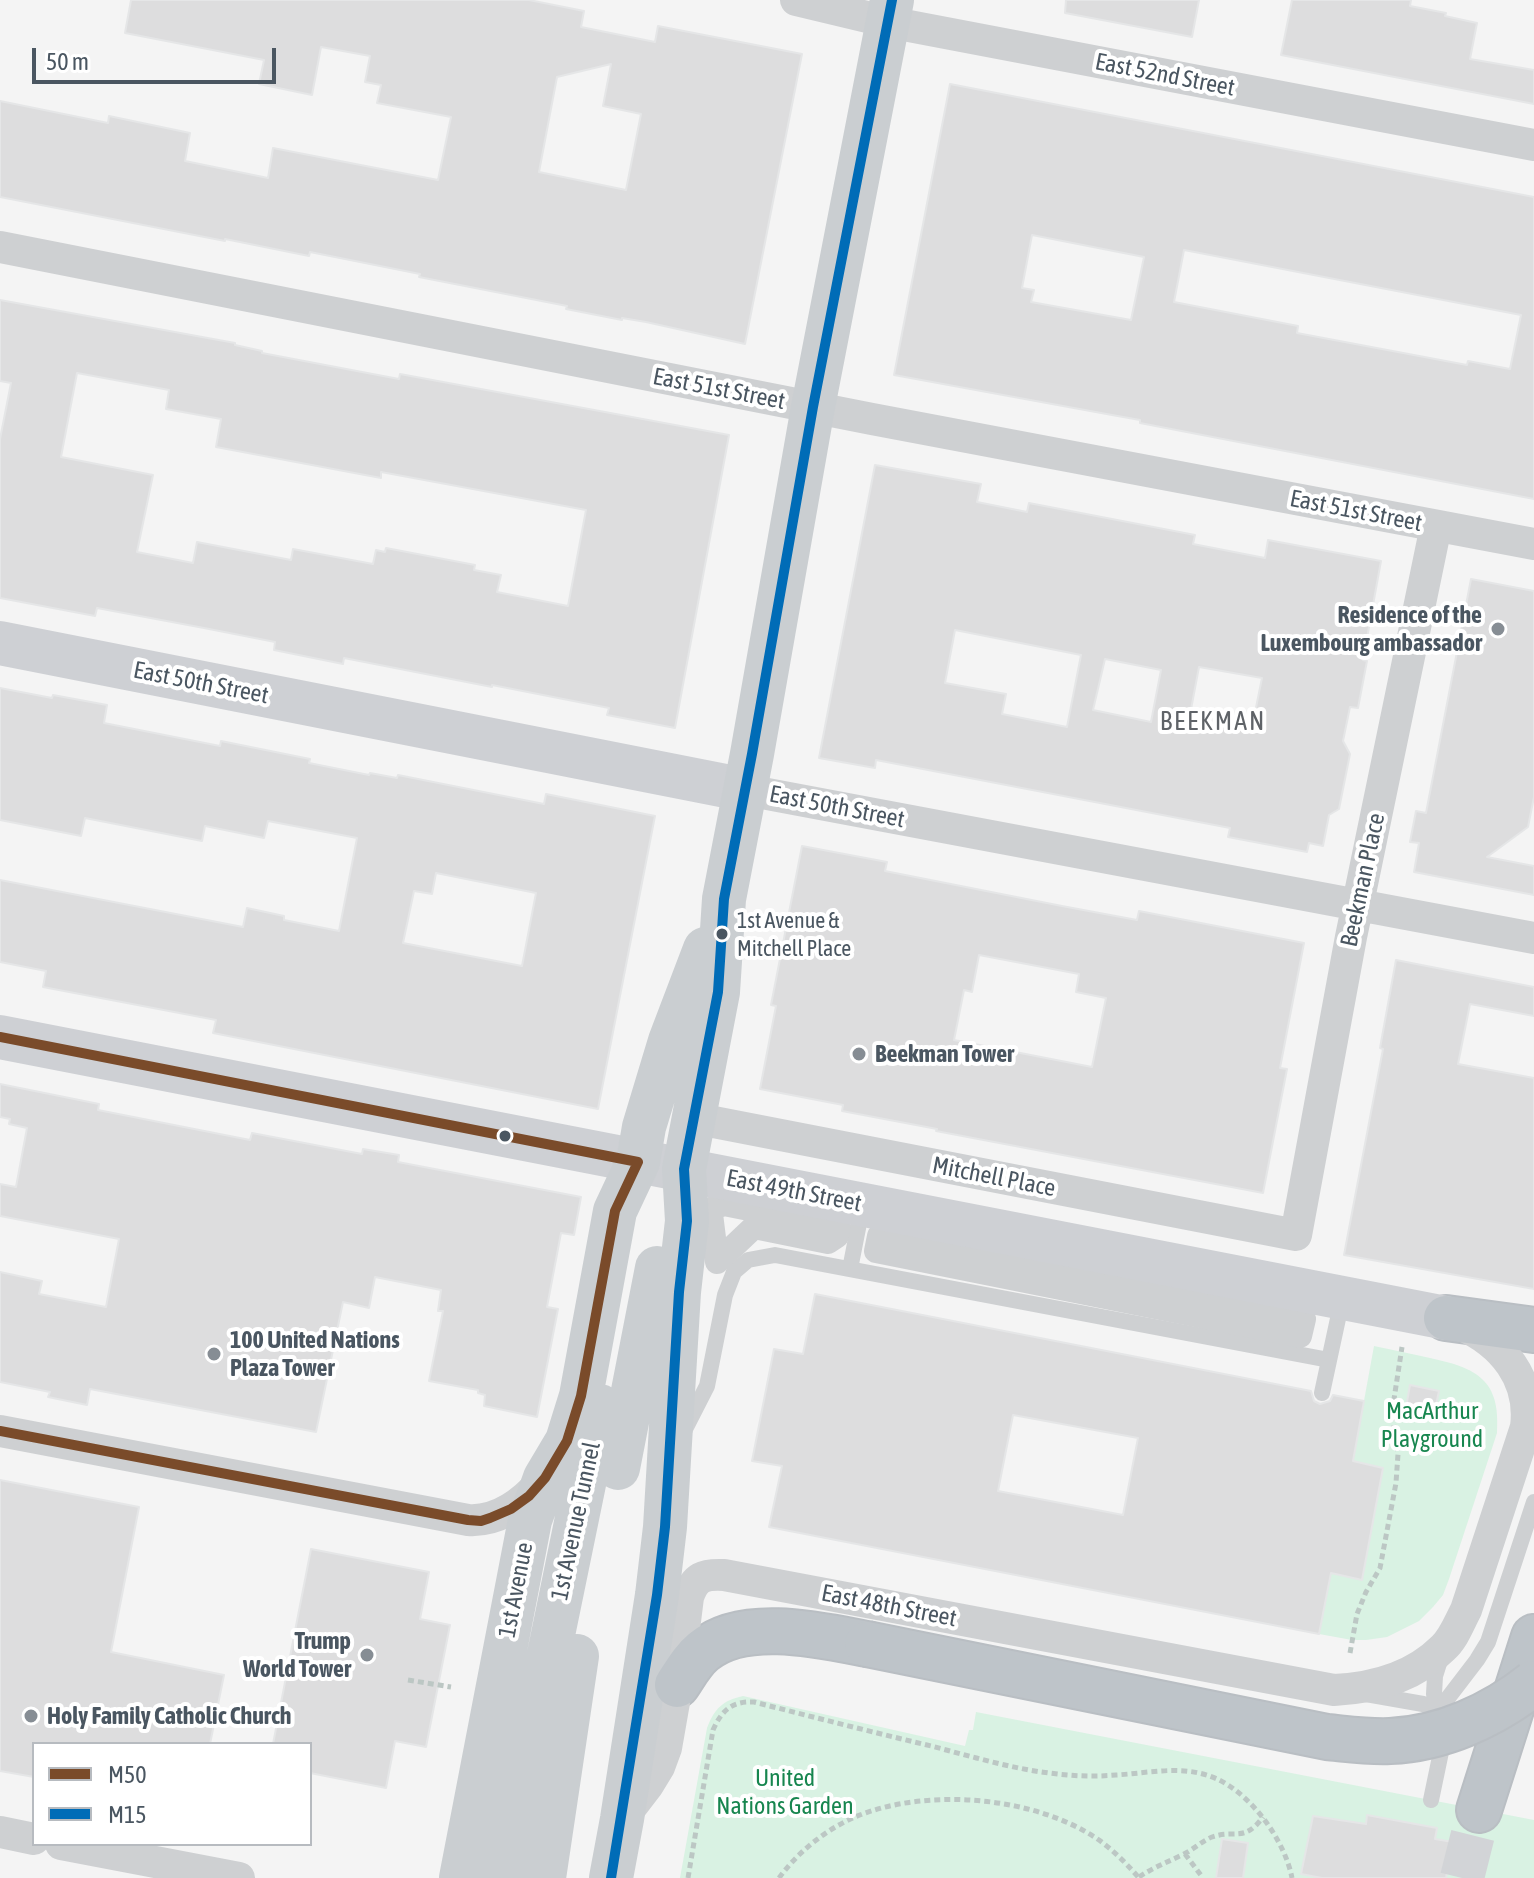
<!DOCTYPE html>
<html>
<head>
<meta charset="utf-8">
<style>
	body { margin:0 }
	#map { position:relative; width:1534px; height:1878px; overflow:hidden; background:#f4f4f4; font-family:"Asap Condensed",sans-serif }
	canvas { display:block }
	.legend { position:absolute; left:32px; top:1742px; width:280px; height:104px; box-sizing:border-box; background:#fff; border:2px solid #b7bbc0; margin:0; padding:10px 14px; list-style:none; font-size:24px; color:#4a5661 }
	.legend li { display:flex; align-items:center; gap:16px; height:40px }
	.legend b { width:40px; border:2px solid #b7bbc0 }
	.scale { position:absolute; left:32px; top:48px; width:244px; height:36px; box-sizing:border-box; border:4px solid #4a5661; border-top:0; padding-left:10px; font-size:24px; line-height:28px; white-space:nowrap; color:#4a5661; -webkit-text-stroke:6px #fff; paint-order:stroke }
</style>
</head>
<body>
<div id="map">
<canvas width="1534" height="1878"></canvas>
<ul class="legend">
<li><b style="height:10px;background:#7a4b2a"></b>M50</li>
<li><b style="height:10px;background:#006cb7"></b>M15</li>
</ul>
<div class="scale">50 m</div>
</div>
<script>
const context = document.querySelector('canvas').getContext('2d');
context.lineJoin = 'round';
function fill(path, color) {
  context.fillStyle = color;
  context.fill(path, 'evenodd');
}
function strokePath(path, color, width, dash) {
  context.strokeStyle = color;
  context.lineWidth = width;
  context.lineCap = dash ? 'butt' : 'round';
  context.setLineDash(dash || []);
  context.stroke(path);
}
function write(font, color, halo, rows, align = 'center') {
  context.font = font + ' "Asap Condensed",sans-serif';
  context.lineWidth = 8;
  context.setLineDash([]);
  context.textBaseline = 'middle';
  context.strokeStyle = halo;
  context.fillStyle = color;
  for (const [text, x, y, turn = 0] of rows) {
    context.save();
    context.translate(x, y);
    context.rotate((+turn || 0) * Math.PI / 180);
    context.textAlign = isNaN(turn) ? turn : align;
    if (halo) context.strokeText(text, 0, 0);
    context.fillText(text, 0, 0);
    context.restore();
  }
}
fill(new Path2D(`
	M1374 1346C1393 1350 1412 1354 1430 1358 1477 1368 1501 1380 1497 1433L1449 1579 1443 1595 1433 1607 1419 1621 1387 1637 1366 1640H1352L1319 1634 1331 1573 1362 1579 1383 1468 1353 1461Z
	M743 1696 965 1746 969 1730H973L976 1712 1534 1820V1878H680L707 1728C715 1708 722 1701 743 1696Z`), '#d9f2e3');
const building = new Path2D(`
	M131 0H529L584 11 581 27 655 42 658 26 802 54 745 344 646 322 622 318V320L566 309 567 306 419 277 420 274 310 252 309 256 225 239V241L0 197V101L108 123 109 116 190 133 185 161 268 178 273 148 438 180 451 117 377 103 381 85 365 82 370 56 321 47 312 95 259 84 264 60 125 33ZM611 64 603 106 641 114 626 190 539 172 557 77Z
	M1066 0H1199L1192 37 1065 13Z
	M1292 0H1411L1410 6 1446 13 1445 16 1477 23 1470 59 1534 70V104L1281 55Z
	M950 84 1534 197V499L1140 423V420L1112 415 894 375ZM1032 235 1144 257 1131 320 1031 302 1034 290 1022 288ZM1184 250 1521 315 1510 369 1468 361 1467 365 1297 333 1298 326 1174 302Z
	M0 300 235 343V345L262 351V353L399 379 400 374 729 435 675 728 607 715 609 708 548 696 492 685V687L344 658 343 664 274 650 275 642 204 628 97 608 95 616 0 598V439L11 383 0 381ZM77 373 169 390 166 409 221 419 216 447 381 478V472L586 510 568 606 497 592 501 575 474 570 475 565 386 548 385 552 376 550 373 564 293 549 291 560 197 542 193 563 137 552 153 475 61 457Z
	M875 465 981 484 977 502 1027 512 1029 503 1195 535 1193 544 1265 558 1268 540 1381 561 1363 660 1367 661 1358 708 1350 707 1343 741 1350 754 1339 809 1329 815 1323 846 1309 843 1307 852 1228 837 1230 828 876 760 875 768 819 758ZM955 630 1081 655 1067 727 1002 714 1006 694 945 683ZM1105 659 1161 670 1151 722 1093 710ZM1199 667 1262 678 1251 732 1189 720Z
	M1471 579 1534 591V797L1528 827 1487 857 1534 866V895L1414 872 1419 843 1410 842 1416 811 1426 813Z
	M0 688 52 698 53 695 107 705 104 723 220 746 221 741 310 759 309 763 369 775 370 773 397 778 398 775 544 804 546 794 655 816 598 1109 213 1033 216 1020 43 987 46 971 0 962V880L243 927 247 908 284 916V920L339 931 357 838 268 821 264 838 205 826 202 841 85 818 81 836 0 820ZM436 873 536 893 522 966 403 943 414 891 432 894Z
	M802 846 887 862 885 871 1062 906 1137 920 1139 911 1304 943 1280 1068 1287 1069 1263 1193 936 1131 937 1129 842 1111 843 1105 760 1089 776 1006 771 1005ZM979 955 1079 974 1076 992 1106 998 1092 1067 954 1040 964 990 972 992Z
	M1396 960 1534 987V1016L1470 1004 1458 1064 1534 1078V1289L1344 1255 1383 1049 1380 1048Z
	M0 1084 99 1104 98 1110 250 1140 252 1133 362 1154 363 1149 399 1155 398 1162 581 1197 574 1235 561 1233 547 1307 558 1309 537 1417 484 1406 485 1395 478 1393V1390L429 1381 443 1311H438L441 1290 375 1277 369 1308 343 1302 316 1432 90 1389 87 1405 48 1397 50 1392 0 1382V1272L42 1281 39 1294 106 1307 119 1239 0 1216V1184L16 1187 27 1128 9 1124 10 1119 0 1117Z
	M815 1294 1311 1391 1314 1401 1320 1404 1330 1401 1333 1395 1364 1401 1353 1461 1383 1468 1362 1580 1331 1573 1319 1634 769 1527 782 1466 752 1461 774 1349 803 1354ZM1013 1415 1138 1438 1123 1515 998 1491Z
	M1410 1385 1439 1391 1433 1419 1405 1413Z
	M0 1480 139 1507 111 1652 224 1675 210 1744H34V1777L0 1771Z
	M311 1549 429 1572 420 1619 450 1625 426 1747 395 1741 386 1788 310 1773V1744H273Z
	M1367 1815 1437 1828 1435 1839 1453 1842 1446 1878H1322L1301 1874 1313 1816 1366 1824Z
	M1222 1839 1248 1843 1243 1878H1216Z`);
fill(building, '#ddddde');
strokePath(building, '#e5e6e7', 2);
strokePath(new Path2D(`
	M1462 1878 1479 1810`), '#d2d4d7', 44, [44, 22]);
const motorway = new Path2D(`
	M1446 1318 1534 1330
	M677 1685C685 1673 692 1660 703 1651 743 1617 821 1635 867 1644
	M1479 1810 1534 1637`);
strokePath(motorway, '#b9bec3', 48);
strokePath(new Path2D(`
	M1350 1653 1357 1614 1366 1592 1380 1568 1396 1483 1398 1454 1392 1412 1402 1347
	M408 1680 451 1687
	M1185 1854 1203 1878
	M1139 1877C1154 1867 1168 1862 1184 1854 1194 1849 1202 1841 1212 1837 1235 1829 1244 1843 1263 1817
	M688 1878 713 1730C722 1710 732 1701 754 1702 813 1717 872 1732 931 1746 970 1756 1009 1768 1049 1773 1072 1776 1093 1777 1116 1775 1151 1773 1184 1764 1217 1779 1252 1795 1285 1841 1292 1878
	M779 1878C798 1852 825 1830 855 1817 926 1787 1035 1796 1099 1840 1114 1851 1127 1864 1139 1878`), '#bcc7c4', 5, [6, 4]);
strokePath(new Path2D(`
	M850 1269 862 1208
	M1322 1393 1342 1300
	M685 1429 707 1386 725 1295 734 1272 748 1260 775 1255 1329 1360
	M1366 1694 1423 1704 1438 1711
	M1438 1711 1477 1660 1488 1642 1534 1502
	M1431 1800 1441 1752V1726L1434 1694 1435 1676 1441 1657`), '#ced0d2', 16);
strokePath(new Path2D(`
	M724 1204 839 1227 837 1236 828 1242 754 1227 717 1262 711 1214 715 1207Z
	M879 1236 1304 1319 1300 1336 876 1251Z`), '#ced0d2', 24);
strokePath(new Path2D(`
	M796 0 888 22 1534 145
	M0 247 872 419 1534 544
	M746 790 1534 938
	M693 1118 1296 1235 1351 937 1436 526
	M0 1431 468 1520C499 1522 524 1502 543 1480
	M625 1815 648 1785 659 1767 666 1748 677 1685 688 1597C695 1577 703 1574 724 1575L1334 1690C1374 1688 1414 1677 1443 1648 1454 1638 1459 1623 1466 1610L1526 1427C1532 1379 1503 1343 1460 1324
	M0 1832 34 1839
	M61 1844 239 1878`), '#ced0d2', 32);
strokePath(new Path2D(`
	M0 643 746 790
	M0 1037 1446 1318`), '#ced0d4', 44);
strokePath(new Path2D(`
	M618 1468 657 1268
	M461 1878 530 1520 545 1478 567 1441 581 1396 615 1211 638 1162 644 1127 670 1041 705 949
	M503 1878 600 1406
	M544 1878 577 1656
	M611 1878 622 1819 657 1595 665 1527 679 1292 687 1221 684 1169 718 992 724 899 752 754 813 407 892 0`), '#caced1', 44);
strokePath(motorway, '#bec4c9', 44);
const motorwayBridge = new Path2D(`
	M867 1644 1327 1737C1348 1739 1369 1742 1390 1741 1442 1739 1494 1715 1534 1683`);
strokePath(motorwayBridge, '#b9bec3', 48, []);
strokePath(motorwayBridge, '#bec4c9', 44);
strokePath(new Path2D(`
	M0 1037 638 1162 615 1211 581 1396 567 1441 545 1478 529 1496 511 1509 490 1518 481 1521 468 1520 0 1431`), '#7a4b2a', 10);
strokePath(new Path2D(`
	M611 1878 657 1595 665 1527 679 1292 687 1221 684 1169 718 992 724 899 752 754 813 407 892 0`), '#006cb7', 10);
for (const [x, y, r, color] of [
	[1498,629,8,"#868d94"],
	[722,934,7,"#4a5661"],
	[859,1054,8,"#868d94"],
	[505,1136,7,"#4a5661"],
	[214,1354,8,"#868d94"],
	[367,1655,8,"#868d94"],
	[31,1716,8,"#868d94"]
]) {
  const dot = new Path2D();
  dot.arc(x, y, r, 0, 2 * Math.PI);
  context.fillStyle = color;
  context.fill(dot);
  strokePath(dot, '#fff', 3);
}
write('22px', '#4a5661', '#fff', [
	["1st Avenue &",737,921],
	["Mitchell Place",737,949]
], 'left');
write('24px', '#4a5661', '#fff', [
	["East 52nd Street",1165,75,11],
	["East 51st Street",719,389,11],
	["East 51st Street",1356,511,11],
	["East 50th Street",201,683,11],
	["East 50th Street",837,807,11],
	["Beekman Place",1363,880,-78],
	["Mitchell Place",994,1177,11],
	["East 49th Street",794,1191,11],
	["1st Avenue Tunnel",576,1521,-78],
	["1st Avenue",516,1590,-79],
	["East 48th Street",889,1606,11]
]);
write('bold 24px', '#4a5661', '#fff', [
	["Residence of the",1482,615,"right"],
	["Luxembourg ambassador",1482,643,"right"],
	["Beekman Tower",875,1054],
	["100 United Nations",230,1340],
	["Plaza Tower",230,1368],
	["Trump",351,1641,"right"],
	["World Tower",351,1669,"right"],
	["Holy Family Catholic Church",47,1716]
], 'left');
write('24px', '#17864f', '#fff', [
	["MacArthur",1432,1411],
	["Playground",1432,1439],
	["United",785,1778],
	["Nations Garden",785,1806]
]);
context.letterSpacing = '2px';
write('26px', '#5f6368', '#fff', [
	["BEEKMAN",1213,722]
]);
context.letterSpacing = '0px';
</script>
</body>
</html>
